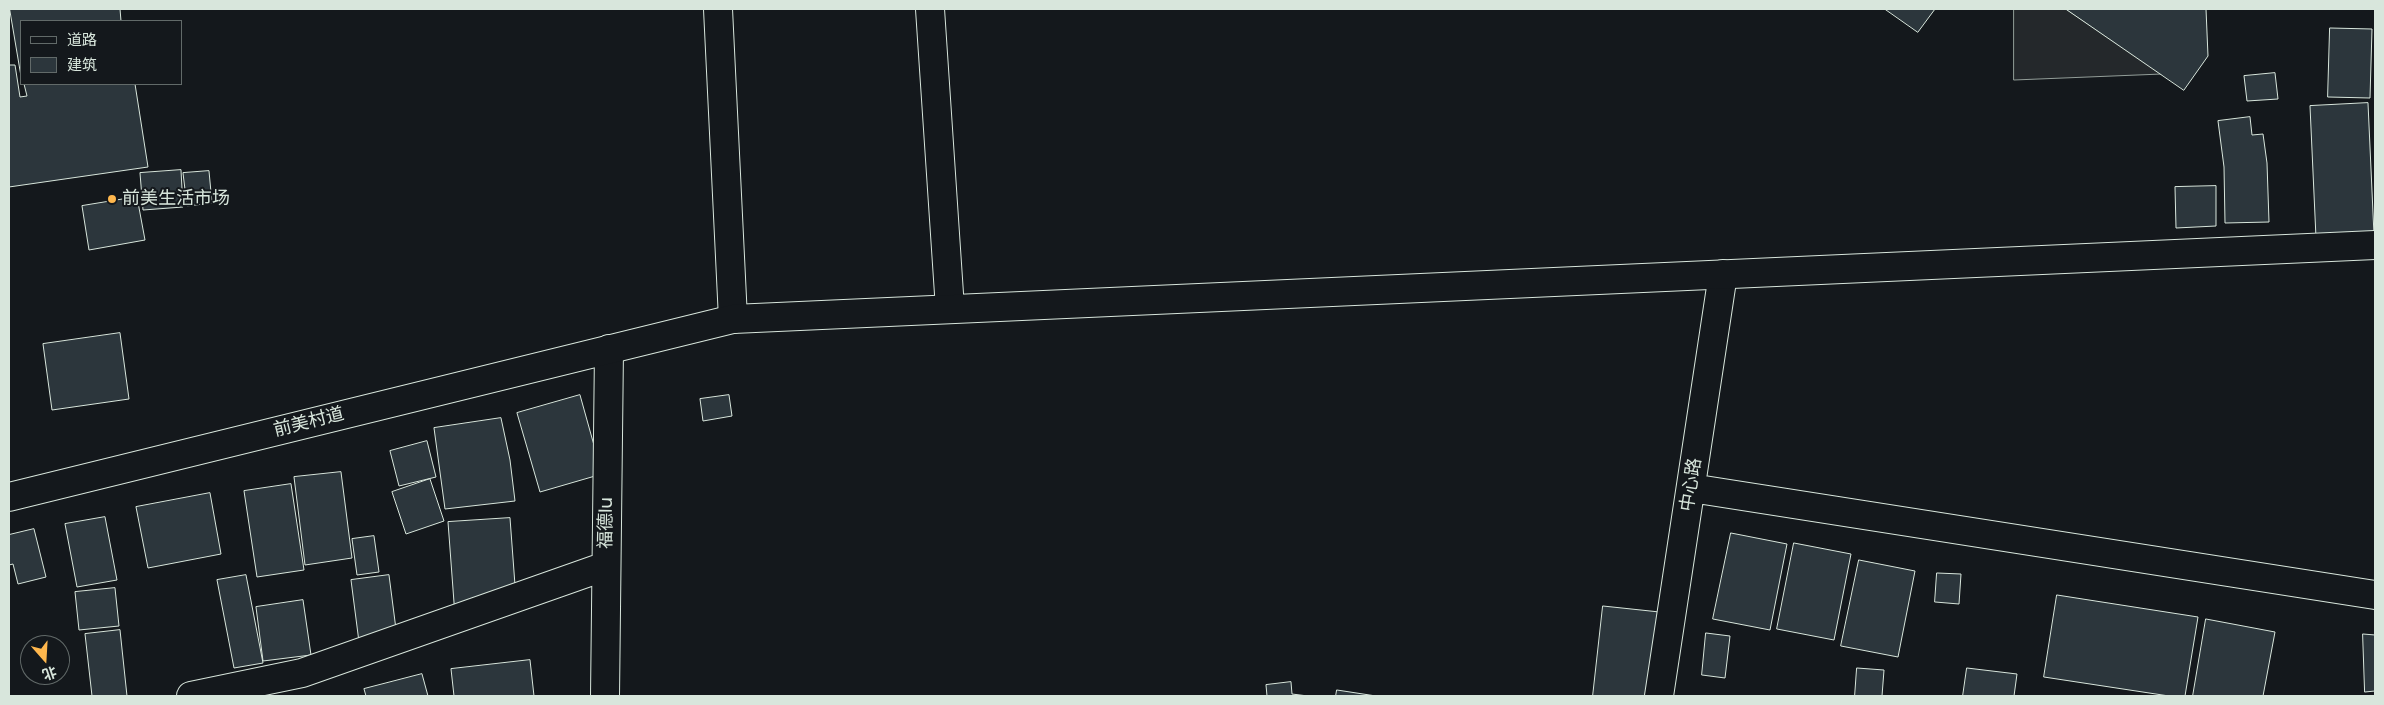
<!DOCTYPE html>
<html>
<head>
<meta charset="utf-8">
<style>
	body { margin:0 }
	#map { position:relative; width:2384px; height:705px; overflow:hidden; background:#14181c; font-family:Poppins,"Noto Sans SC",sans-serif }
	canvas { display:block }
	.frame { position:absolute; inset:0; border:10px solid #d8e6dc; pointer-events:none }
	.legend { position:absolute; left:20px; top:20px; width:162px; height:65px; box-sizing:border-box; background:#14181c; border:1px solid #626a69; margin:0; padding:6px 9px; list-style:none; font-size:15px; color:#d8e6dc }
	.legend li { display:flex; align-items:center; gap:10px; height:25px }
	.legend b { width:25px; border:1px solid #626a69 }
	.north { position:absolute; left:20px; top:635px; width:50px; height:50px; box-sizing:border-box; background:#14181c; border:1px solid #626a69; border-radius:50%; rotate:161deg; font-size:14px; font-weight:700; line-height:20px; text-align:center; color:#d8e6dc }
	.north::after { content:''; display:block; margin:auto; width:18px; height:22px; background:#ffb74d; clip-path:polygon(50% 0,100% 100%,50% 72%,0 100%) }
</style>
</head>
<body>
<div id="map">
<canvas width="2384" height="705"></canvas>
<div class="frame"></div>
<ul class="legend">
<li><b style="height:6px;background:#14181c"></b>道路</li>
<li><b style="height:14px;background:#2c363c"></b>建筑</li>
</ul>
<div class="north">北</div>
</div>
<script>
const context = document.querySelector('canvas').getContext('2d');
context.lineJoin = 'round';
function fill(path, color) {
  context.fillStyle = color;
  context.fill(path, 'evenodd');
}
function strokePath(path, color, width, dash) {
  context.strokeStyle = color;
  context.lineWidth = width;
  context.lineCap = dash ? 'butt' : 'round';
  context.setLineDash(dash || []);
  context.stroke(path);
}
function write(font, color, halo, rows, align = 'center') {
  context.font = font + ' Poppins,"Noto Sans SC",sans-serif';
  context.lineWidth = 4;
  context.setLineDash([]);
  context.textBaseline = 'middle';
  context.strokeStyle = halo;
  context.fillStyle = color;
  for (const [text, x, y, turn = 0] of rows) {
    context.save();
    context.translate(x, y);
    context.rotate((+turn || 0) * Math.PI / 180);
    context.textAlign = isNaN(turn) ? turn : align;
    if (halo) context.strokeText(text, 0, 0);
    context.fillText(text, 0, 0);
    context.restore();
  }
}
const parking = new Path2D(`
	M2014 9H2066L2162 74 2014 80Z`);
fill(parking, '#24282b');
strokePath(parking, '#939e99', 1);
const building = new Path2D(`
	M10 9H120L121 21H21V76Z
	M1885 9H1935L1918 32Z
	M2066 9H2206L2208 56 2184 90Z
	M2330 28 2372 29 2370 98 2328 97Z
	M9 65H15L20 97 27 96 24 84H135L148 167 9 187Z
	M2275 73 2278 99 2247 101 2244 76Z
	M2368 103 2374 235 2316 238 2310 106Z
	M2250 117 2252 135 2263 134 2267 163 2269 222 2225 223 2224 167 2218 121Z
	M181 170 183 207 143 210 140 173Z
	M209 171 212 203 187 206 183 173Z
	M2216 186V226L2176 228 2175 187Z
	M137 197 145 240 89 250 82 206Z
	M120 333 129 399 52 410 43 344Z
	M580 395 602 474 540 492 517 413Z
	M729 395 732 416 703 421 700 399Z
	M501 418 510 460 515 501 445 509 434 428Z
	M427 441 436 477 399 486 390 451Z
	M341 472 352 558 305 565 294 477Z
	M430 479 444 521 406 534 392 492Z
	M291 484 304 570 257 577 244 491Z
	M210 493 221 554 148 568 136 507Z
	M105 517 117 580 77 587 65 524Z
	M510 518 517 612 455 616 448 522Z
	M34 529 46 577 18 584 13 564 9 565V535Z
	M1731 533 1787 544 1770 630 1713 619Z
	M374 536 379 572 357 575 352 539Z
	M1794 543 1851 554 1834 640 1777 629Z
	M1859 560 1915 571 1898 657 1841 646Z
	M1937 573 1961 574 1959 604 1935 602Z
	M246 575 263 663 234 668 217 580Z
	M389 575 397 637 359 642 351 580Z
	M115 588 119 626 79 630 75 592Z
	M2057 595 2198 617 2185 696H2169L2044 677Z
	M303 600 311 655 263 661 256 607Z
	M1603 606 1669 613 1661 696H1593Z
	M2206 619 2275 632 2263 696H2193Z
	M120 630 127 696H92L85 634Z
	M1706 633 1730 636 1725 678 1702 675Z
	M2363 634 2375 635V691L2365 692Z
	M530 660 534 696H454L451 669Z
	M1857 668 1884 670 1882 696H1855Z
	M1967 668 2017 674 2014 696H1963Z
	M422 674 428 696H366L364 689Z
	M1291 682 1292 694 1308 696H1267L1266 685Z
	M1337 690 1376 696H1405H1336Z`);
fill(building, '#2c363c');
strokePath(building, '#d8e6dc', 1);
const minor = new Path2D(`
	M718 9 733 319
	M930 9 950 309
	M1691 488 2375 595
	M191 696 302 673 606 566
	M605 696 609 349
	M1659 696 1723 274`);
const tertiary = new Path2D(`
	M9 497 733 319 2375 245`);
strokePath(minor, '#d8e6dc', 30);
strokePath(tertiary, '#d8e6dc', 30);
strokePath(minor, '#14181c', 28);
strokePath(tertiary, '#14181c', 28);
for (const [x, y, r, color] of [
	[112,199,5,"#ffb74d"]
]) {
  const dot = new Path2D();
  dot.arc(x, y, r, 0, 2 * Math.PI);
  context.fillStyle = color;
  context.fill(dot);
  strokePath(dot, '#14181c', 2);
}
write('18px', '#d8e6dc', '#14181c', [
	["前美生活市场",122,199]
], 'left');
write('18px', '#d8e6dc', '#14181c', [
	["前美村道",309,423,-14],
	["中心路",1692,485,-81],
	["福德lu",607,523,-89]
]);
</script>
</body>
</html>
